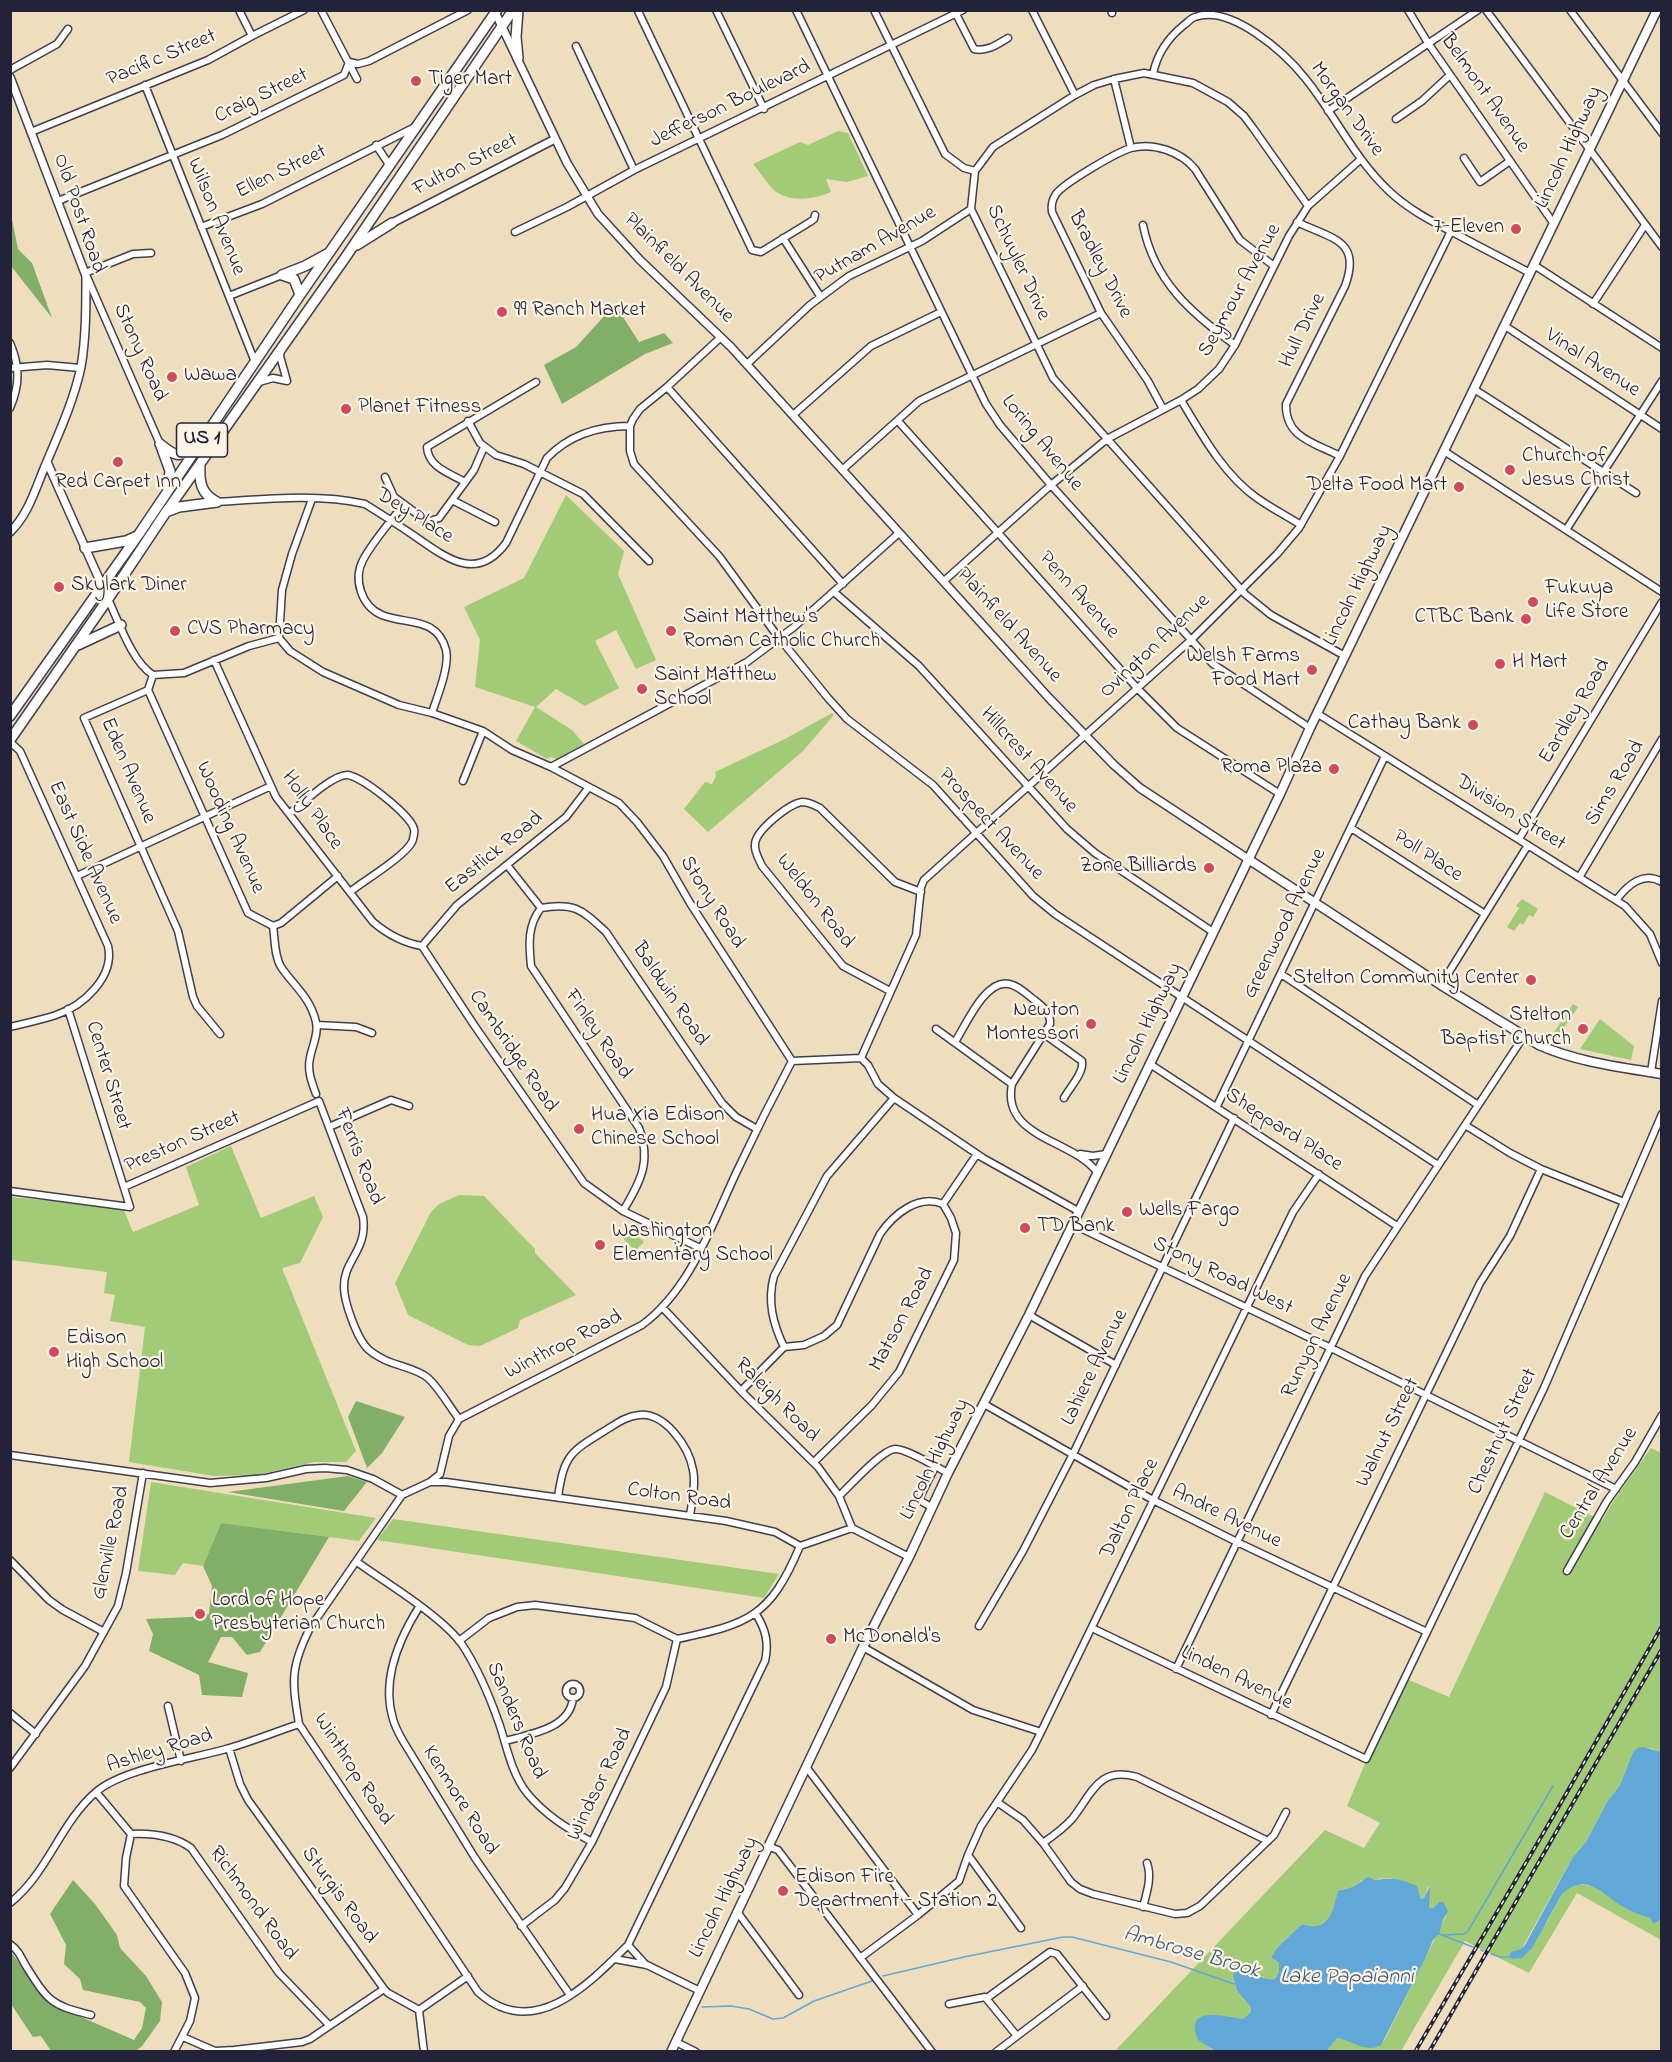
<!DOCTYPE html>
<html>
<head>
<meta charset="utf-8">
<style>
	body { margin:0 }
	#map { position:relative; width:1672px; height:2062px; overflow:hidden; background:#efdebd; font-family:"Indie Flower",sans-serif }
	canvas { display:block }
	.frame { position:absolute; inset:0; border:12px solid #22223b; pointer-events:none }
</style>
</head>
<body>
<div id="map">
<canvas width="1672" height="2062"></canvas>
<div class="frame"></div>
</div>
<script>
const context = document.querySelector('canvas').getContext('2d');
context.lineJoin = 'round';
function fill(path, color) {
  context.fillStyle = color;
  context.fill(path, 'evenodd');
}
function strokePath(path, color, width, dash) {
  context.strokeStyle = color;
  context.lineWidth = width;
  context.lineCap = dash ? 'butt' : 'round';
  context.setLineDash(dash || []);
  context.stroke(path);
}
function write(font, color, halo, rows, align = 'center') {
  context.font = font + ' "Indie Flower",sans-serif';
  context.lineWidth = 4.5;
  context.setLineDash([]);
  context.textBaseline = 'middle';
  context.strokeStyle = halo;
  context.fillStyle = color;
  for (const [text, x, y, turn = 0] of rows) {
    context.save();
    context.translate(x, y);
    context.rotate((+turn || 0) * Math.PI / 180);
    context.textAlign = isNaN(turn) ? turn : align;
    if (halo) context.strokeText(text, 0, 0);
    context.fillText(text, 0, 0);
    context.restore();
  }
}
fill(new Path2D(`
	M838 131 848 133 868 176 847 182 826 179 831 192C815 199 790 203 775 191 767 184 761 173 753 164L800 142 808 145Z
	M566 495 624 551 618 574 656 660 636 669 616 630 595 641 619 688 585 706 556 689 536 707 572 730 584 744 557 759 551 757 547 759 516 741 535 707 475 687 480 640 464 607 524 578Z
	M832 713 834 715 803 751 708 832 684 809 705 782 712 784 716 776 715 772 785 739Z
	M1522 899 1538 909 1533 917 1529 915 1523 925 1520 923 1514 931 1507 927 1519 908 1516 906Z
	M1573 1004 1578 1007 1555 1041 1550 1038Z
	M1600 1019 1634 1046 1631 1060 1580 1049Z
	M231 1146 261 1218 314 1196 323 1217 300 1263 282 1268 356 1451 346 1462H314L257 1475 214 1476 129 1462 145 1327 110 1321 115 1295 104 1293 107 1272 11 1260V1197L123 1208 133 1232 199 1205 186 1167Z
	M459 1195 484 1196 535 1249V1253L576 1295 520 1320 518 1328 480 1346 468 1345 408 1315 395 1283 431 1212 439 1204Z
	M631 1229 644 1242 635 1251 622 1237Z
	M1651 1448 1661 1453V1752L1650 1748 1633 1752 1620 1785 1607 1802 1586 1842 1573 1857 1516 1959 1547 1922 1562 1894 1569 1887 1577 1884 1594 1886 1603 1890 1618 1903 1634 1912 1650 1918 1653 1924 1659 1921 1661 1916V1940L1577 1893 1529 1973 1465 1941 1401 2051H1327L1337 2038 1384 2041 1446 1916 1439 1902 1433 1908H1429L1427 1905 1430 1886 1428 1887 1424 1898 1421 1899 1419 1891 1390 1878 1362 1880 1353 1888 1343 1889 1337 1894C1336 1907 1330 1923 1316 1926 1310 1927 1306 1924 1301 1925L1278 1947 1274 1960 1279 1963V1972L1275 1979 1270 1980 1255 1973H1234L1233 1976 1237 1991 1250 2006 1251 2012 1243 2019H1199C1192 2034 1202 2044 1215 2051L1114 2052 1325 1830 1364 1848 1380 1823 1347 1806 1402 1677 1449 1697 1545 1492 1602 1521 1612 1503Z
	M151 1482 376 1518 359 1541 221 1523 203 1566 183 1563 175 1575 138 1571Z
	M393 1519 779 1574 764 1598 377 1540Z`), '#a2cb77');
fill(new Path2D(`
	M10 210 18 249 32 263 52 318 11 266Z
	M616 306 639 342 664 333 673 343 645 354 562 404 544 365 576 347 607 313Z
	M356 1401 405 1417 382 1453 367 1468 348 1417Z
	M348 1476 367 1482 344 1511 228 1492Z
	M221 1523 329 1537 260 1652 247 1655 232 1637H221L208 1662 248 1673 242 1697 202 1695 199 1675 149 1651 153 1634 146 1619 191 1617 209 1614 212 1586 203 1566Z
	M73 1880 95 1904 117 1935 120 1948 146 1976 162 2002 160 2021 142 2046 136 2051H51L41 2036 33 2037 11 2004V1952L49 2003 134 2040 142 2028 146 2008 140 2002 83 1990 80 1979 64 1964 66 1945 50 1914Z`), '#81af68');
fill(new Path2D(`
	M1643 1747 1661 1752 1662 1916 1659 1921 1653 1924 1650 1918C1640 1915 1630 1911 1620 1905 1600 1892 1586 1872 1562 1894L1532 1948 1522 1958 1512 1959 1509 1957 1511 1952 1521 1949 1525 1945 1573 1857 1586 1842 1607 1802 1620 1785 1633 1752 1638 1748Z
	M1368 1877C1376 1882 1384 1878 1393 1879 1401 1879 1409 1883 1417 1886L1421 1899 1424 1898 1430 1886 1429 1908H1433L1439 1902H1443L1448 1911 1443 1920 1439 1934 1433 1940 1424 1961 1381 2045C1366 2054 1352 2040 1337 2038L1327 2051H1215L1198 2040C1183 2004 1225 2017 1243 2019L1251 2012 1250 2006 1237 1991 1233 1976 1234 1973C1253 1967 1261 1982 1275 1979L1279 1972V1963L1272 1958V1956L1278 1947 1301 1925C1306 1924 1310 1927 1315 1926 1332 1924 1334 1905 1338 1891L1353 1887Z`), '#61a7d7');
strokePath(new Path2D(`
	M1439 1934 1473 1947
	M1443 1935 1464 1934 1468 1931 1553 1786
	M1481 1950 1483 1951
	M1491 1954 1500 1957H1510
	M883 1976 964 1957 1063 1937H1072L1171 1962 1234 1984
	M702 2007 731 2006 749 2009 773 2019 783 2018 814 2001 872 1981`), '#61a7d7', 1.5);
const minor = new Path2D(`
	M239 10 252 36
	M321 10 357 79
	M716 10 764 109
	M796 10 986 404 1000 425 1051 485 1213 664 1310 728
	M874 10 945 154 964 168 975 171
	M954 10 974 49C987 52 998 44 1008 38
	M1032 10 1075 95
	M1111 10 1112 13
	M1408 10 1428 43 1554 224
	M1486 10 1662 247
	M1570 10 1662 133
	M638 11 752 250 761 252 810 222 814 219 815 215
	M576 46 634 170
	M349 62 358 64 369 61 468 10
	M10 70 57 44 68 29
	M1153 74C1157 54 1169 37 1184 25 1187 23 1191 18 1195 17 1231 4 1285 53 1305 78 1335 115 1354 158 1389 191 1409 210 1433 222 1458 235 1482 248 1506 260 1530 273
	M1114 79 1131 148
	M145 85 255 362
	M1328 111 1478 10
	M1396 119 1422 101 1450 75
	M31 132 208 60 252 36 304 10
	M376 145 390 166
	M1464 158 1480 182 1510 161
	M58 201 222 135 344 75 349 62
	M1308 206 1253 128 1244 116 1228 102 1193 83 1144 73 1114 79 1094 85 1075 95 993 147 975 171 971 209 1053 378 1245 594 1271 615 1345 656
	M1297 222C1332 239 1362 240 1345 286L1286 404C1285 438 1315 443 1340 456
	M1143 225C1154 281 1191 313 1235 345
	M201 227 262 204 415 127
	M515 232 567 207 634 170 963 10
	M783 238 820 296
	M1534 265 1662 348
	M85 273 133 254 151 253
	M87 277 160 444
	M229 296 282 275
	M1593 304 1645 225
	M1505 326 1662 429
	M721 337 667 387 640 409 633 419 630 426V451L634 464 719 556 776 634 828 698 847 719 933 785 1033 896 1055 914 1438 1165
	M10 343C20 366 20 385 10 408
	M281 350 280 356 287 381
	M747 364 810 305 849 276 922 241 971 209
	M10 368 47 365 80 368
	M259 382 273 378 287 381
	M667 387 843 584
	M1474 389 1636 493
	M1181 400C1202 435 1224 475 1257 498 1271 508 1287 516 1301 525
	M1163 409 1148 381 1101 313 1052 212C1051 206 1052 200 1056 194 1064 183 1117 152 1131 148 1154 142 1181 152 1195 169L1240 240 1274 266
	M793 415 871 346 941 312
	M468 421 480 443 496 455 524 464 583 494 649 561
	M898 421 1137 688 1177 728 1280 794
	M1444 451 1662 592
	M842 470 919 401 1101 313
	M385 477 394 497 428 522 439 518 474 470 484 447
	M465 482C449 473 428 467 427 447L536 382
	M452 500 495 522
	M217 502C264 499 319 493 365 504 381 514 397 524 413 535 444 556 476 584 506 543L547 458C569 435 599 426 630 426
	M404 504C391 521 373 541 363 560 353 579 361 606 382 615 406 625 437 616 446 650 450 666 437 697 432 713
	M1566 530 1662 381
	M944 581 1051 485 1107 439 1181 400 1198 389 1219 369 1235 345 1289 236 1308 206 1360 160
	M834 592 919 666 1067 829 1095 853 1213 932
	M108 599C119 622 132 662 153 675
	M279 638 290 651 323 672 399 705 432 713 483 731 512 750 551 767 619 803 637 822 663 856 690 903 792 1061
	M279 638 282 590 292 554 312 499
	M214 660 276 797 373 922C386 933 404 943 422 946
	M148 690 248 913 273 926 281 923 338 876
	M1318 714 1625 906 1650 934 1662 963
	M10 742 20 751 108 946C115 977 83 1006 56 1015 41 1020 26 1023 10 1027
	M551 767 747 662 794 627 899 533
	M463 781 483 731
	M290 813C302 804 332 775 347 775 360 775 411 815 414 829 415 832 413 840 412 842 404 857 365 880 350 892
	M1351 828 1485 914
	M1519 839 1662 602
	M507 865 541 908
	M77 876 271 786
	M1580 876 1662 739
	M1617 899C1628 885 1643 871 1662 882
	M541 908C527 926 529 945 531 966L639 1128C652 1162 640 1182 623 1211
	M541 908C575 902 582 910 606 932L722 1103 736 1117 757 1129
	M273 926C275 939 274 955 281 967 294 986 310 997 316 1022 319 1034 312 1046 310 1058 307 1071 312 1083 316 1094
	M422 946 474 1025 584 1183 623 1211 700 1248
	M422 946 457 905 566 817 589 787
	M1281 974 1478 1105
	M1441 985 1528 845
	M890 991 843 966 762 866C759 859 754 852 755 844 756 830 789 804 802 802 809 802 814 805 820 808L895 882 921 892
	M317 1025 356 1027 372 1033
	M936 1029 1012 1084
	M220 1034 197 1006 193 997 178 931 84 718 148 690 153 675 184 673 249 646 279 638
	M1044 1034 1082 1061C1084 1073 1070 1087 1064 1098
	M955 1042C966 1025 985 979 1009 984 1019 986 1025 993 1033 999 1042 1006 1051 1012 1050 1024L1012 1084C1001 1138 1072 1139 1097 1172
	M861 1058 916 935 921 887 924 880 1191 640 1277 554 1299 528 1340 456 1451 231
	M792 1061 861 1058 868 1065 878 1084 894 1098 983 1158 1078 1211
	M1150 1064 1397 1226
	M1651 1072 1662 1001
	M1217 1106 1385 756
	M1465 1125 1510 1153 1541 1169 1624 1202
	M329 1127 391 1100 409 1106
	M1080 1154 1093 1156 1106 1154
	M124 1187 319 1101 363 1217C368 1250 343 1261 344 1287 344 1302 356 1335 366 1347 371 1353 379 1357 385 1360 398 1366 418 1369 428 1378 440 1389 449 1406 459 1419
	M10 1191 130 1207 68 1009
	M943 1204 977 1154
	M1072 1224 1331 1348 1616 1489
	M662 1307 741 1391 818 1467 839 1496 852 1528
	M1029 1315 1116 1365
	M784 1347C773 1324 767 1301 774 1276L827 1176 894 1098
	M741 1391 784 1347 804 1345 824 1336 837 1325 880 1234C894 1214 918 1194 943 1204
	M984 1404 1153 1500 1237 1542 1427 1632
	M10 1455 210 1483 266 1478 306 1469 325 1468 347 1470 373 1479 402 1495
	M814 1462 872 1405 899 1372 954 1260 956 1233 951 1218 943 1204
	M430 1482H446L726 1521 775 1532 800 1546 852 1528 909 1557
	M839 1496C850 1486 883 1448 896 1449 907 1449 936 1467 948 1473
	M558 1497C564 1455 570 1452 606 1430 616 1424 626 1416 639 1415 665 1412 689 1447 693 1470 696 1484 692 1501 690 1516
	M931 1507 921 1501 920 1497 935 1467
	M10 1560 49 1600 63 1610 104 1632
	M357 1562C386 1583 440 1615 461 1643 478 1668 490 1697 500 1726 507 1748 512 1774 527 1793 545 1815 568 1829 592 1842
	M1567 1571 1607 1501 1635 1462 1662 1415
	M419 1607C399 1639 381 1680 393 1719 395 1727 399 1734 403 1741L475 1858 570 1995
	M756 1614C766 1630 769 1643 765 1661L628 1945C588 1985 533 2042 478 1992L299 1724C292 1681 290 1668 310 1628L402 1495 430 1482 440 1474 449 1436 459 1419 642 1325C692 1288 712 1223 738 1169 755 1133 773 1097 792 1061
	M979 1626 1023 1551 1073 1454 1234 1118
	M1092 1628 1366 1759 1544 1388 1662 1114
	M677 1639C749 1624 770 1617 800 1546
	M459 1641 489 1618 517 1607 535 1605 635 1618 677 1639
	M863 1647 973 1710 1041 1732
	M1176 1669 1365 1276 1524 1036
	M566 1691a7 7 0 1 1 14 0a7 7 0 1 1-14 0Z
	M168 1706 181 1761
	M10 1713 36 1734
	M1271 1715 1480 1283 1510 1236 1541 1169
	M505 1741C530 1734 570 1729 573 1698
	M229 1748 240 1784 248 1800 384 1989 388 1993 419 2010
	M10 1768 85 1666 118 1606 126 1573 143 1473
	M807 1768 918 1915
	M96 1792 131 1834
	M997 1802 1023 1820 1043 1843 1071 1882 1080 1889 1093 1894 1175 1914 1187 1913 1200 1906 1274 1835 1286 1812
	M131 1834C152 1833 174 1836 191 1848L279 1973 329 2025
	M131 1834 126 1858 124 1886 185 1973 195 1998 190 2021 174 2052
	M1043 1843C1053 1836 1064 1828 1072 1819 1092 1794 1098 1766 1137 1777L1268 1841
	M770 1847 778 1850 932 2052
	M968 1855 1021 1928
	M10 1903C48 1873 60 1823 96 1792 122 1769 191 1759 226 1749 251 1742 275 1732 299 1724
	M1143 1907C1147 1892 1152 1877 1147 1863
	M738 1913 799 1995
	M521 1926 555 1900 565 1888 592 1842 666 1687 677 1639
	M10 1944C20 1952 20 1956 26 1966 48 2001 50 2005 91 2015
	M628 1945 646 1965
	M860 1958 918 1915 959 1881 968 1855 981 1826 1032 1750 1041 1732 1293 1212 1319 1174
	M615 1959 647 1965 700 1991
	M987 1998 1050 1952 1057 1954 1106 2016
	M949 2004 985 1997 1017 2036
	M419 2010 468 1976
	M419 2010 424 2052
	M183 2037 215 2051 234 2050 302 2042 310 2039 384 1989
	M676 2042 696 2052
	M996 2052 1083 1986`);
const tertiary = new Path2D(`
	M494 10 567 163 598 214 640 260 731 347 1049 698 1114 765 1140 788 1248 859
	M10 77 86 276C86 306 86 338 81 367 73 404 57 437 43 471 35 491 27 516 10 532
	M392 223 555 139
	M47 462 108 599`);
const secondary = new Path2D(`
	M1248 859 1441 985 1539 1045C1577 1062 1620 1067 1662 1074
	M671 2052 863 1647 909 1557 948 1473 1029 1315 1280 794 1310 728 1657 10`);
const trunk = new Path2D(`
	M518 58 516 37 518 10
	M357 245 392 223
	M282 275 305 266 327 254
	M282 275 294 279 300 295
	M160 444C173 455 181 460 194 446
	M161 446 170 471 168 487
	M200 465C199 482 201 494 217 502
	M166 512 179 507 217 502
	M85 548 126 541 137 536
	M78 645 121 625
	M10 716 139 534 300 295 497 10
	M10 740 108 599 166 512 345 258 513 10`);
strokePath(minor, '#413e4e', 9);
strokePath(tertiary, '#413e4e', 10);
strokePath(secondary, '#413e4e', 11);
strokePath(trunk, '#413e4e', 12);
strokePath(minor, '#fff', 6);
strokePath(tertiary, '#fff', 7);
strokePath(secondary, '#fff', 8);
strokePath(trunk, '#fff', 9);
const rail = new Path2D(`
	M1415 2052 1558 1808 1662 1626
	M1429 2052 1662 1649`);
strokePath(rail, '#22223b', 4);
strokePath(rail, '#fcf5e5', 1.5, [4.5]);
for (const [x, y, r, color] of [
	[416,81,6,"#d1495b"],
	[1516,229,6,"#d1495b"],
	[502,312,6,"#d1495b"],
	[172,377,6,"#d1495b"],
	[346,409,6,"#d1495b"],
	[118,462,6,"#d1495b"],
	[1510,470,6,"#d1495b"],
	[1459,487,6,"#d1495b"],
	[59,587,6,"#d1495b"],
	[1533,602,6,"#d1495b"],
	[1526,619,6,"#d1495b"],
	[175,631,6,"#d1495b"],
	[671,631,6,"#d1495b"],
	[1500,664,6,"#d1495b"],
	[1312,670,6,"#d1495b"],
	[642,689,6,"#d1495b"],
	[1473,725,6,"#d1495b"],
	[1334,769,6,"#d1495b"],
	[1209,868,6,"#d1495b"],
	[1531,980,6,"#d1495b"],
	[1091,1024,6,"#d1495b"],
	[1583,1029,6,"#d1495b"],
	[579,1129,6,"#d1495b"],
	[1127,1212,6,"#d1495b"],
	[1025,1228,6,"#d1495b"],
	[600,1245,6,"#d1495b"],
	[54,1352,6,"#d1495b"],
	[200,1614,6,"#d1495b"],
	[831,1639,6,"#d1495b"],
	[783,1891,6,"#d1495b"]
]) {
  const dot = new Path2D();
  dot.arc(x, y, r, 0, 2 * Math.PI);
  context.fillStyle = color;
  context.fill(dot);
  strokePath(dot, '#fcf5e5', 2);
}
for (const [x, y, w] of [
	[202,440,51]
]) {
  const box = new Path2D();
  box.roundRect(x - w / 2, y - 17, w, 34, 4.5);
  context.fillStyle = '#fcf5e5';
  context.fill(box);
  strokePath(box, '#22223b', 1.5);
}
write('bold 20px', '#22223b', null, [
	["US 1",202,440]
]);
write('21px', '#22223b', '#fcf5e5', [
	["Pacific Street",162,59,-23],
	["Belmont Avenue",1484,94,55],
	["Craig Street",262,97,-26],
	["Jefferson Boulevard",731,105,-26],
	["Morgan Drive",1346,110,54],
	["Lincoln Highway",1570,148,-65],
	["Fulton Street",466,166,-27],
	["Ellen Street",282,173,-26],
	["Old Post Road",78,214,71],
	["Wilson Avenue",215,217,68],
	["Putnam Avenue",876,246,-30],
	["Schuyler Drive",1017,263,65],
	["Bradley Drive",1099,265,63],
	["Plainfield Avenue",678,269,45],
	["Seymour Avenue",1241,291,-61],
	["Hull Drive",1304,331,-64],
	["Stony Road",139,353,66],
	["Vinal Avenue",1592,364,33],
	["Loring Avenue",1041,444,51],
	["Dey Place",414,517,32],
	["Lincoln Highway",1359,586,-64],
	["Penn Avenue",1078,596,48],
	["Plainfield Avenue",1008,626,48],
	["Ovington Avenue",1156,647,-43],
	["Eardley Road",1576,712,-59],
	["Hillcrest Avenue",1028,761,48],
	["Eden Avenue",127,771,67],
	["Sims Road",1616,784,-59],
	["Holly Place",311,811,55],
	["Division Street",1510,814,32],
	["Prospect Avenue",990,825,47],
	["Wooding Avenue",229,828,66],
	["East Side Avenue",84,853,66],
	["Eastlick Road",495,854,-39],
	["Poll Place",1427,857,33],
	["Weldon Road",814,902,52],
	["Stony Road",711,903,58],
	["Greenwood Avenue",1286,924,-64],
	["Baldwin Road",669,995,56],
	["Lincoln Highway",1149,1024,-64],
	["Finley Road",597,1035,56],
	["Cambridge Road",512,1052,56],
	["Center Street",107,1076,73],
	["Sheppard Place",1283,1131,33],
	["Preston Street",183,1143,-24],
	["Ferris Road",358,1157,69],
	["Stony Road West",1222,1277,26],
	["Matson Road",903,1320,-62],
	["Runyon Avenue",1318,1336,-64],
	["Winthrop Road",564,1346,-27],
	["Lahiere Avenue",1096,1368,-64],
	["Raleigh Road",776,1401,45],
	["Chestnut Street",1504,1432,-65],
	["Walnut Street",1389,1433,-64],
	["Lincoln Highway",936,1460,-64],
	["Central Avenue",1600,1484,-58],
	["Colton Road",679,1498,8],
	["Dalton Place",1131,1509,-64],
	["Andre Avenue",1226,1518,26],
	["Glenville Road",112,1543,-78],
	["Linden Avenue",1236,1679,26],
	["Sanders Road",515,1721,67],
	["Ashley Road",160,1752,-17],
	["Winthrop Road",352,1770,57],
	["Windsor Road",601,1785,-64],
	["Kenmore Road",459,1801,58],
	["Sturgis Road",338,1896,54],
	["Lincoln Highway",725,1898,-64],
	["Richmond Road",252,1904,54]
]);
write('21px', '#22223b', '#fcf5e5', [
	["Tiger Mart",428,81],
	["7-Eleven",1504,229,"right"],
	["99 Ranch Market",514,312],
	["Wawa",184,377],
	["Planet Fitness",358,409],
	["Church of",1522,458],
	["Jesus Christ",1522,482],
	["Red Carpet Inn",118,484,"center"],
	["Delta Food Mart",1447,487,"right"],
	["Skylark Diner",71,587],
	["Fukuya",1545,590],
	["Life Store",1545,614],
	["Saint Matthew's",683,619],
	["Roman Catholic Church",683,643],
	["CTBC Bank",1514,619,"right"],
	["CVS Pharmacy",187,631],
	["Welsh Farms",1300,658,"right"],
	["Food Mart",1300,682,"right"],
	["H Mart",1512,664],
	["Saint Matthew",654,677],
	["School",654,701],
	["Cathay Bank",1461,725,"right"],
	["Roma Plaza",1322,769,"right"],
	["Zone Billiards",1197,868,"right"],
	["Stelton Community Center",1519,980,"right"],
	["Newton",1079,1012,"right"],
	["Montessori",1079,1036,"right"],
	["Stelton",1571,1017,"right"],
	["Baptist Church",1571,1041,"right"],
	["Hua Xia Edison",591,1117],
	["Chinese School",591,1141],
	["Wells Fargo",1139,1212],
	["TD Bank",1037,1228],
	["Washington",612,1233],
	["Elementary School",612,1257],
	["Edison",66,1340],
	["High School",66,1364],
	["Lord of Hope",212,1602],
	["Presbyterian Church",212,1626],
	["McDonald's",843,1639],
	["Edison Fire",795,1879],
	["Department - Station 2",795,1903]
], 'left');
write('italic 22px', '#3b5779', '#fcf5e5', [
	["Ambrose Brook",1191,1954,16],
	["Lake Papaianni",1347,1978]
]);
</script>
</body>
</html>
